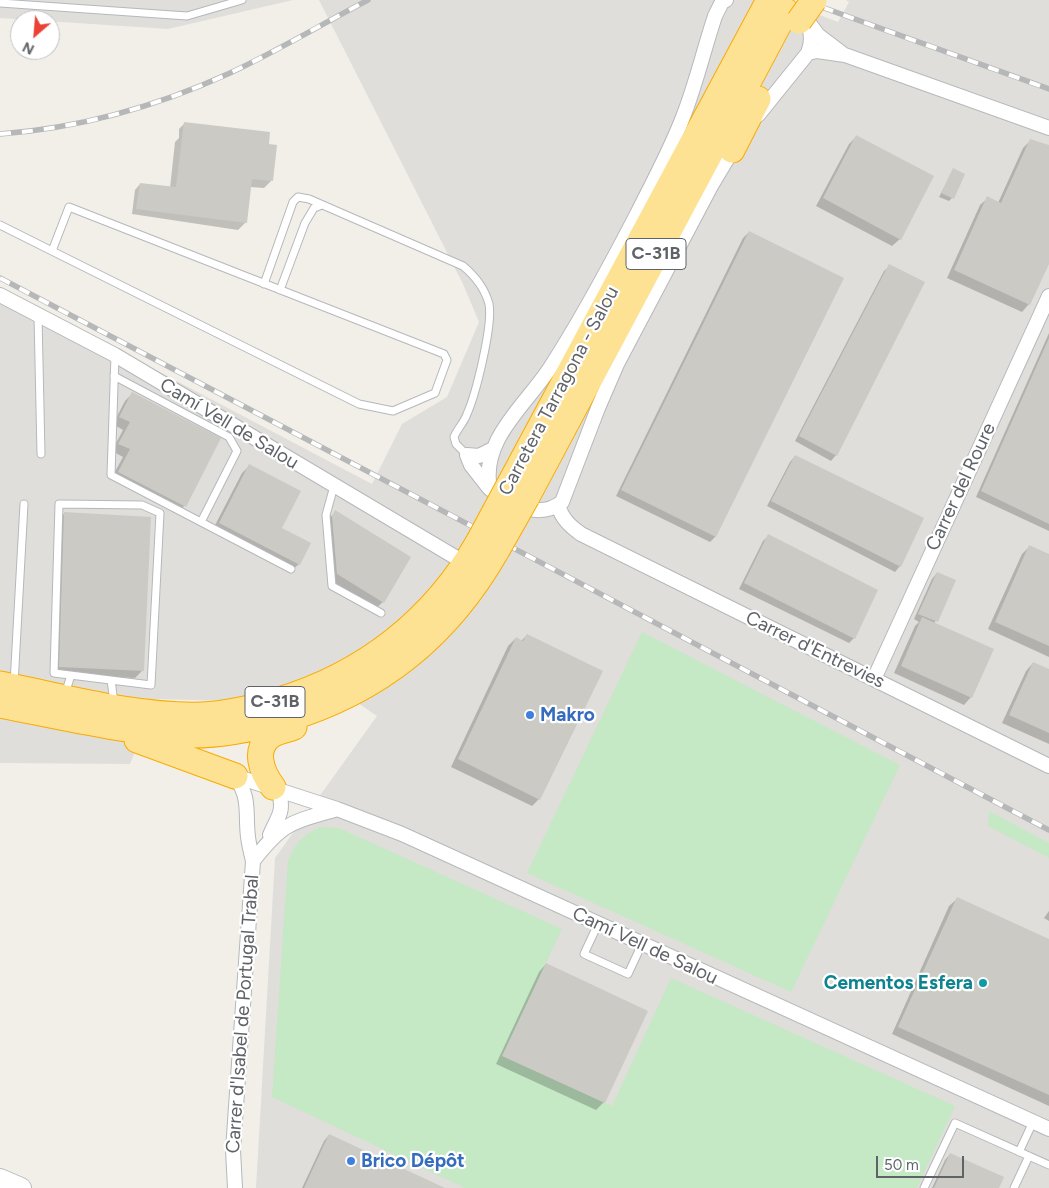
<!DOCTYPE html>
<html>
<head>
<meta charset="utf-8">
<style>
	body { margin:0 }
	#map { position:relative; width:1049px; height:1188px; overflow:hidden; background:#f1efe8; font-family:Figtree,sans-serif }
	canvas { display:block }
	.north { position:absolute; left:10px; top:10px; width:50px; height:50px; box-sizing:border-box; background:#fff; border:1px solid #bfc1c3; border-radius:50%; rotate:207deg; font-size:14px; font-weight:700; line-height:20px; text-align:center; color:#5f6368 }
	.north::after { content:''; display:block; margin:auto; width:18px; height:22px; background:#ea4335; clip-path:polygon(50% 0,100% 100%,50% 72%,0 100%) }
	.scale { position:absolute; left:876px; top:1156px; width:88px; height:22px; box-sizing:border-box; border:2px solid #5f6368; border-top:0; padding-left:6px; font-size:15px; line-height:18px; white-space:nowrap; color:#5f6368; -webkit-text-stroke:4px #fff; paint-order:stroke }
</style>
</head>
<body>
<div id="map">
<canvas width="1049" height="1188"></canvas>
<div class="north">N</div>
<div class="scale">50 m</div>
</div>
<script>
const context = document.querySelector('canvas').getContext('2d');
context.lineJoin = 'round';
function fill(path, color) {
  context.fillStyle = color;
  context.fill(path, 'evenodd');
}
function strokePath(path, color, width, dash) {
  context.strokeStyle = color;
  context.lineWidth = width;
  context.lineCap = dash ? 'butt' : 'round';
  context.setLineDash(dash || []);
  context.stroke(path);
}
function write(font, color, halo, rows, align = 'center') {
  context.font = font + ' Figtree,sans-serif';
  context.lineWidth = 4.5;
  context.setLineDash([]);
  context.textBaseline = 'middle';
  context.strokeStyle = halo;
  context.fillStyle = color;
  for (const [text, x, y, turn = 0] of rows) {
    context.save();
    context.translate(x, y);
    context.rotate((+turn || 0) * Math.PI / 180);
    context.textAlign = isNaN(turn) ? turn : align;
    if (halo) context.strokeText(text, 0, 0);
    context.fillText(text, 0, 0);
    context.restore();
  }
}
fill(new Path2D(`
	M0 0H293L168 29 0 18Z
	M319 0H780L838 22 849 2 846 0H1049V1188H256L275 858 377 716 318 676 232 701 156 699 130 764 0 763V288L372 484 402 424 447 397 479 322 463 284Z`), '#e0deda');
fill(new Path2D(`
	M642 632 900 765 791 992 527 873Z
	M989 811 1049 843V858L988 826Z
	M320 827 339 828 562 929 502 1056 612 1106 671 978 955 1106 917 1188H465L272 1097 288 861C295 843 303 835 320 827Z`), '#c5e8c5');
fill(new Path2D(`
	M184 124 267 145 271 181 264 188 250 187 246 222 238 230 132 214 135 190 140 184 170 188 175 142 179 138V129Z
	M856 137 900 239 892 246 816 206 849 144Z
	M1031 140 1049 147V261L1029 304 1022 312 947 278 980 205 988 198 998 203 1023 148Z
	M953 170 952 198 949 201 939 197Z
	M749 232 715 537 710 542 616 496 743 238Z
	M890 266 836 455 831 461 795 441 884 271Z
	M1049 333V531L976 497Z
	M133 393 220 439 184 506 177 514 111 479 123 457 112 451 123 430 113 424 125 401Z
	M795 456 900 566 895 572 767 506 790 462Z
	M249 466 299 564 291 571 212 531 242 473Z
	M336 512 383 602 375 609 330 582 328 519Z
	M65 513 143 670 135 678 52 674 57 520Z
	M768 536 854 638 849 643 739 589 763 541Z
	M1030 546 1049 555V657L988 629 1022 554Z
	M937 573 955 581 934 624 971 697 964 705 894 673 915 626 919 622 914 619 932 579Z
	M527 635 539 799 532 806 451 767 508 646 516 638 521 641Z
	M1033 663 1049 670V744L1002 723 1026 671Z
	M957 899 1049 940V1106L892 1034 949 906Z
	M1049 911V921L1044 918Z
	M546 964 604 1102 596 1110 496 1064 539 972Z
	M329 1135 442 1188H302L324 1141Z
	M950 1154 997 1188H932L945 1160Z`), '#0003');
fill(new Path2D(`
	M184 122 270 132 269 144 277 145 273 181 252 179 247 223 136 209 140 183 176 187Z
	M856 135 934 176 901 240 823 198Z
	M1030 139 1049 145V264L1030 305 954 270 987 196 1001 203Z
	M953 168 965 174 954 199 941 193Z
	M749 231 844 278 716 537 621 490Z
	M889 264 925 282 837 456 799 436Z
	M1049 338V524L981 491Z
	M132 392 221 438 186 507 118 472 130 449 118 444 130 422 119 417Z
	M795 455 924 518 901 567 771 501Z
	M249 464 301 491 282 528 311 543 300 565 219 523Z
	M335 510 411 557 384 603 337 574 332 516Z
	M64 512 151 517 144 671 59 667Z
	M768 534 878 590 855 639 744 583Z
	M1029 545 1049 554V646L995 622Z
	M937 572 956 580 938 622 918 614Z
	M922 617 994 649 972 698 901 666Z
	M527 634 603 671 540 800 458 759 516 637 523 641Z
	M1033 662 1049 669V733L1009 715Z
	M957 897 1049 939V1095L898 1027Z
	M546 963 648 1011 605 1103 502 1056Z
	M329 1134 445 1188H304Z
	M950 1153 1004 1177 999 1188H934Z`), '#cccac5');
const lane = new Path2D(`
	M0 3 187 16 242 0
	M69 207 444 354 447 360 435 393 393 411 359 404 52 251Z
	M0 225 52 251
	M264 284 293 202 298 197 309 199 463 266C475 276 485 289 489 304 493 325 476 394 467 414 464 423 457 429 454 437L456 444 467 455
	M280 290 305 223 314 208 322 205
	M38 316 41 454
	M115 355 111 475 291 569
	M114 376 229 437 237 451 201 522
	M334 486 326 515 332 586 381 613
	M59 504 142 505 160 513 151 685 54 673Z
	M111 680 114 703
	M14 684 24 504
	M65 694 71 675
	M598 924 584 954 628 974 642 944
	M1019 1152 1033 1122
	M924 1188 955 1123 1049 1165
	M1014 1188 1029 1156`);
const street = new Path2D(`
	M726 0 722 2 715 16C704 49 696 84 683 117 670 151 652 184 636 216 609 268 582 319 550 368 525 406 480 440 490 489 514 503 537 521 562 502L598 408 617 364 711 186 735 146
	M809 23 818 35 843 54
	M808 53 817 51 845 55 1049 128
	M758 115 808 53C814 38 811 25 801 13
	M0 295 115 355 455 557
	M489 488 471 465 467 455 479 456 491 450
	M558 505C562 519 570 526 581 534L1049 766
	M874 679 1049 296
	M235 776 337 809 402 834 1049 1129
	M270 835C279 814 284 814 279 790
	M253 861C284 821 291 823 337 809
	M235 1188 233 1150 253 861C251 853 249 845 248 837 245 812 251 799 235 776`);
const secondary = new Path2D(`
	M0 1179 21 1188`);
const highway = new Path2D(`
	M732 150 758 99
	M508 487 769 0
	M527 497 786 11
	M0 684C66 697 135 717 202 715 227 714 252 708 276 701 364 675 434 620 479 541
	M0 705C62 717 124 732 187 735 219 736 253 729 284 720 379 692 448 636 497 550
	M137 740 235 776
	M273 787C262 773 252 748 272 735 278 731 287 730 294 727`);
strokePath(lane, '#b5b8bc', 9);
strokePath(street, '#b5b8bc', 16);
strokePath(secondary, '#b6babf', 22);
strokePath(highway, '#f9ab00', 27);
strokePath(lane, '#fff', 7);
strokePath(street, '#fff', 14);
strokePath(secondary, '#fff', 20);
strokePath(highway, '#fde293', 25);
const rail = new Path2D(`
	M802 0 1049 89
	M0 134C80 128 158 106 230 73 277 51 322 24 368 0
	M0 278 1049 830`);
strokePath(rail, '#b6b7b8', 5.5);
strokePath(rail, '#fff', 4, [11]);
const highwayBridge = new Path2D(`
	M799 21 814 0
	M479 541 508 487
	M497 550 527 497`);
strokePath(highwayBridge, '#f9ab00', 27, []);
strokePath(highwayBridge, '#fde293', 25);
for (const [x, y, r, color] of [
	[530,715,5,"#3f7fe0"],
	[983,983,5,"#0f9aa8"],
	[351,1161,5,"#3f7fe0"]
]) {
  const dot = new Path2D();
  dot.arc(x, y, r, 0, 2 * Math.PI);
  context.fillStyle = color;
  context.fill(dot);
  strokePath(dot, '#fff', 2);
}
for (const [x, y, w] of [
	[656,254,60],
	[275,702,60]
]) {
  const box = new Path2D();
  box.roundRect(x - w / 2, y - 15.5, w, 31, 4);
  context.fillStyle = '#fff';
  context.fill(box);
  strokePath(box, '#5f6368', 1);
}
write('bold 18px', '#5f6368', null, [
	["C-31B",656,254],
	["C-31B",275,702]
]);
write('19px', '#5f6368', '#fff', [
	["Carretera Tarragona - Salou",559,391,-62],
	["Camí Vell de Salou",229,424,31],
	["Carrer del Roure",961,487,-65],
	["Carrer d'Entrevies",815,650,26],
	["Camí Vell de Salou",645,946,25],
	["Carrer d'Isabel de Portugal Trabal",243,1014,-86]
]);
write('bold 19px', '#366cbe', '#fff', [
	["Makro",540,715],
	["Brico Dépôt",361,1161]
], 'left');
write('bold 19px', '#0d838f', '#fff', [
	["Cementos Esfera",973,983]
], 'right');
</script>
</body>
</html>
